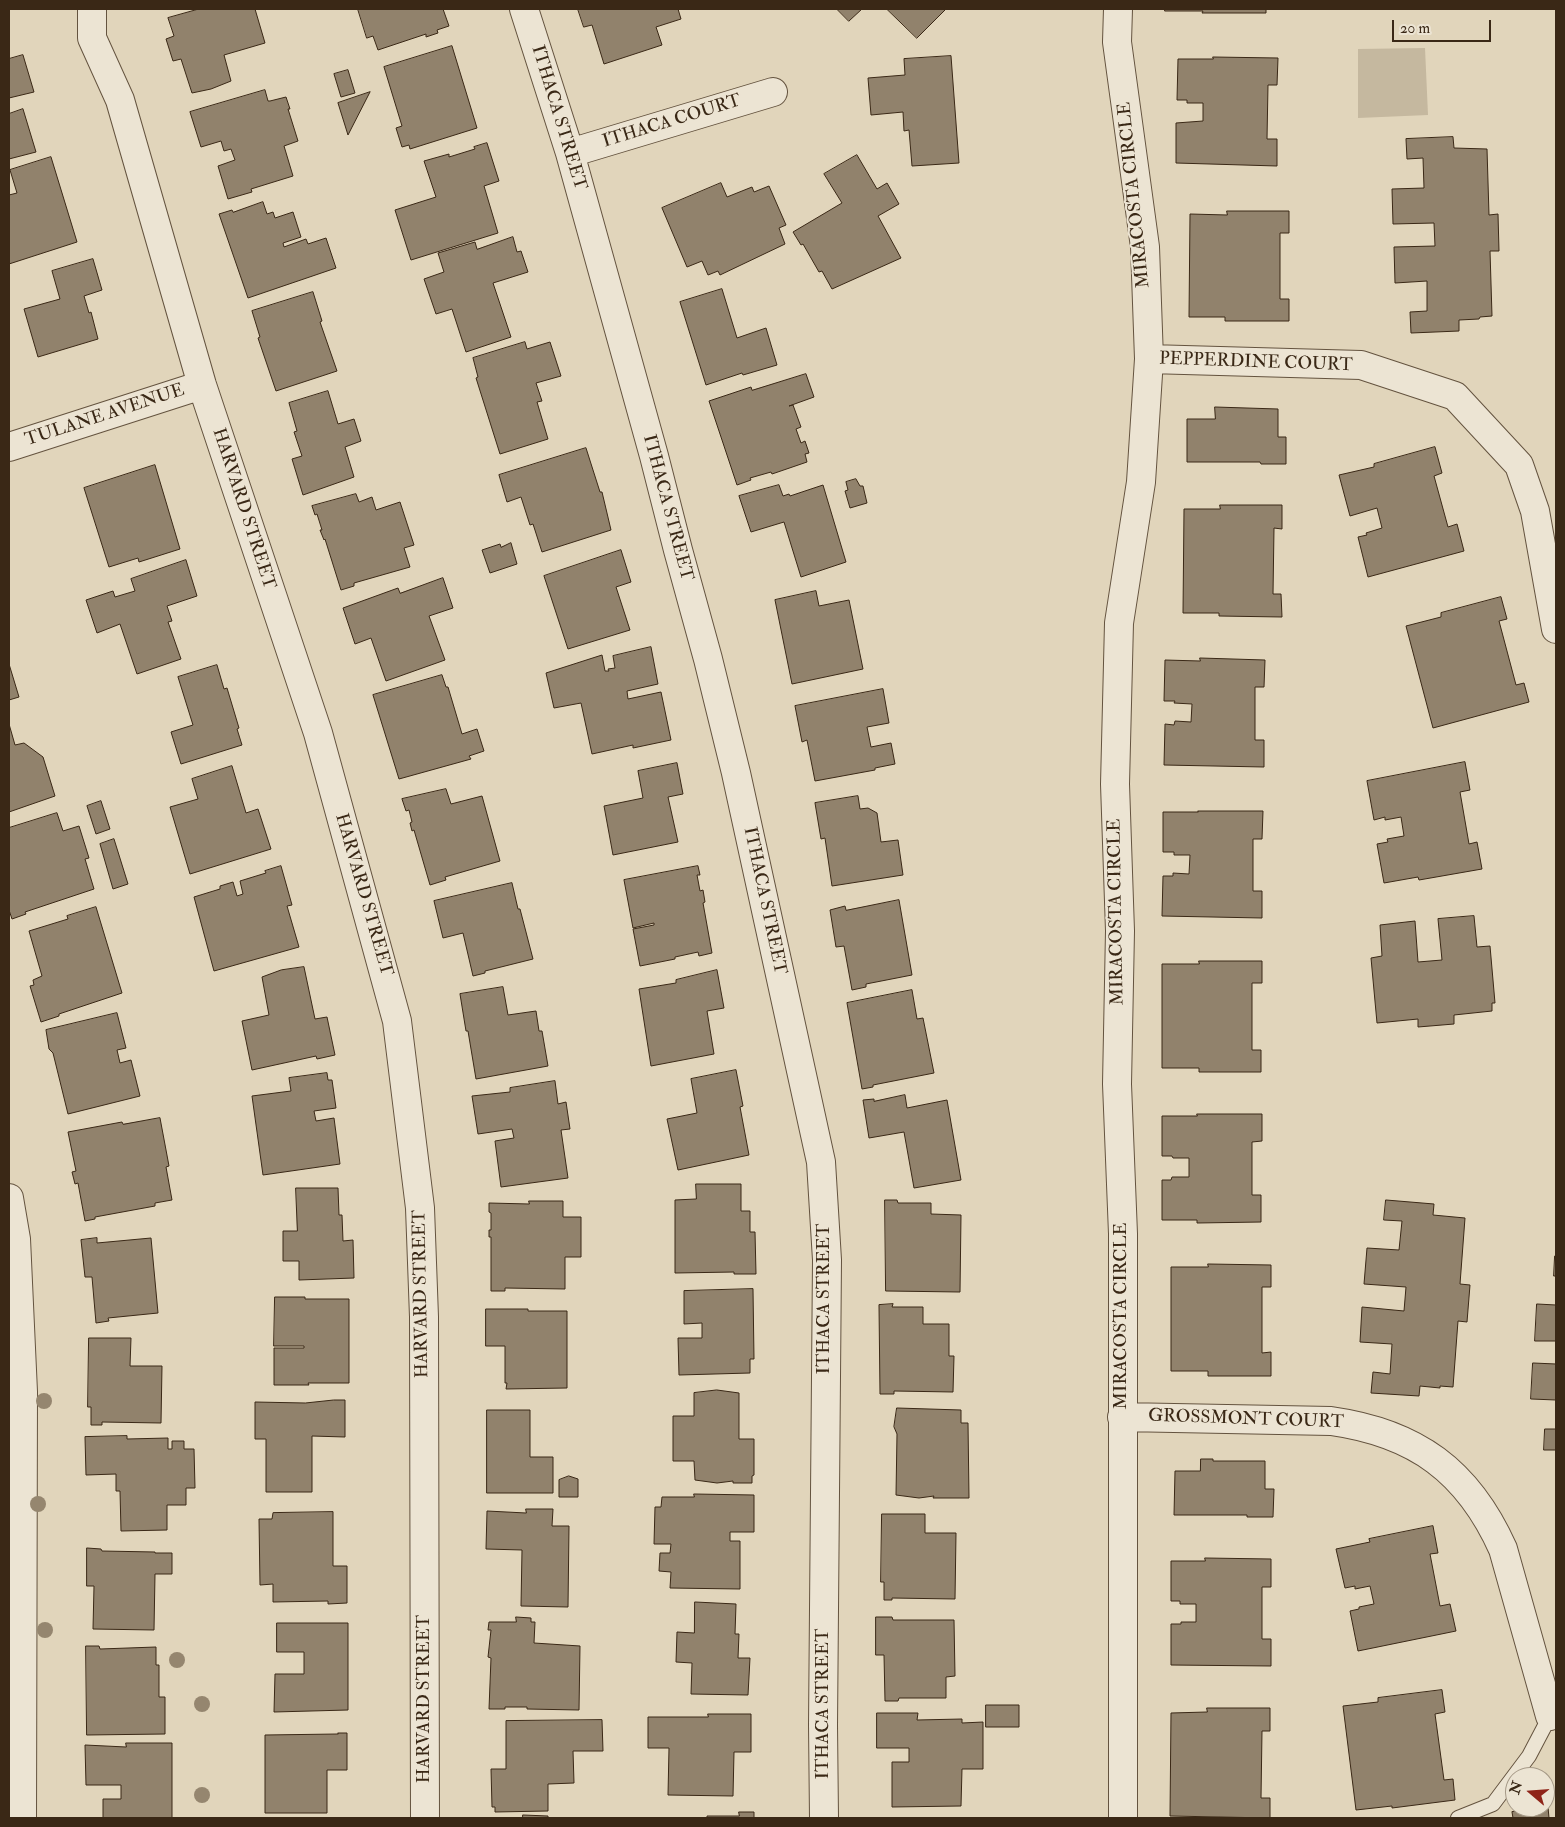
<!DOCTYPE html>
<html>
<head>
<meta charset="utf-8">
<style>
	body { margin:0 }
	#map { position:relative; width:1565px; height:1827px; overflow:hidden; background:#e1d5bb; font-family:"IM FELL Double Pica",serif }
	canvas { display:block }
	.frame { position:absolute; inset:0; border:10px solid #3a2816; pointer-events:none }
	.north { position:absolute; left:1505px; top:1767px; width:50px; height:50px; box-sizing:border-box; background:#ece4d3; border:1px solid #a59987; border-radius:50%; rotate:288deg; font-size:14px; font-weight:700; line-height:20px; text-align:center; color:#3a2816 }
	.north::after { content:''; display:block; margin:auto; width:18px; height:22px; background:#8f2418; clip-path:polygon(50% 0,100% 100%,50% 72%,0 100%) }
	.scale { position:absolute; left:1392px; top:20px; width:99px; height:22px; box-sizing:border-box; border:2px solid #3a2816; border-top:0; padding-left:6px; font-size:15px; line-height:18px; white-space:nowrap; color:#3a2816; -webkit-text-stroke:4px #ece4d3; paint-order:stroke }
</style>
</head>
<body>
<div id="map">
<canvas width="1565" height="1827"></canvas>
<div class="frame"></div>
<div class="north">N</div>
<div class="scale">20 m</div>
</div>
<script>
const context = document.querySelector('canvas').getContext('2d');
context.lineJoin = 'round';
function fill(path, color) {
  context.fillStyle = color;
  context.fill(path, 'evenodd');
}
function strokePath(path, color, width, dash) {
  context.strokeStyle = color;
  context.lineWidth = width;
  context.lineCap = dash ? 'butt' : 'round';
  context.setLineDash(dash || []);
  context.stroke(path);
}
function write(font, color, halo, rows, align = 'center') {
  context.font = font + ' "IM FELL Double Pica",serif';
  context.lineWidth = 4;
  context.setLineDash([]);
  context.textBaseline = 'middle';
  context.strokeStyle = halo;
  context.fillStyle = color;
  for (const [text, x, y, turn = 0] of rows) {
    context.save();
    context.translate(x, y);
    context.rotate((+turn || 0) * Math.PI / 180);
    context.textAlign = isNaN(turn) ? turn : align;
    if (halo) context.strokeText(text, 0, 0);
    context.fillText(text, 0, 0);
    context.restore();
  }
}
fill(new Path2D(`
	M1425 48 1428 115 1358 118V49Z`), '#c5b89f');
const building = new Path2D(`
	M199 9H255L265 43 224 55 231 81 211 89 192 93 181 59 173 61 166 39 174 36 168 18Z
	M358 9H443L449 26 437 30 438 33 426 37V34L378 50 373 36 367 38Z
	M578 9H678L681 19 656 27 662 45 604 64 592 25 584 27Z
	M837 9H862L849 21Z
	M887 9H946L917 38Z
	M1165 9H1266V13H1202L1203 11H1165Z
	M452 46 477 128 410 149 409 145 402 147 396 128 402 126 384 67Z
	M23 55 34 92 9 98V59Z
	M951 56 959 163 912 166 909 130 904 131 903 112 871 115 868 78 905 75 904 59Z
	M1213 57 1278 58 1277 85H1268L1267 139H1277V166L1176 163V123L1203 121V103H1187V100H1177L1178 59H1213Z
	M348 70 355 93 341 97 334 74Z
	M265 90 268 101H270L286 97 290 109H288L298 141 284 146 293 176 251 189 252 192 228 199 218 166 235 160 231 149 224 151 221 141 201 147 190 112Z
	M370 92 348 135 338 103Z
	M23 109 36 152 9 159V114Z
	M1453 137 1454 148 1487 149 1489 215 1498 214 1499 251H1490L1492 316 1480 317 1479 319 1459 320V331L1411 333 1410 312 1427 311V281L1395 283 1394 247 1435 246 1434 223 1393 224 1392 189 1424 188 1423 158 1407 159 1406 139Z
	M487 143 499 181 484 186 498 233 411 260 395 210 436 197 424 161 449 154V157L475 149 474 147Z
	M857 155 877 189 887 183 899 204 878 216 901 258 832 289 822 271 819 272 803 244 801 245 793 232 842 203 824 174Z
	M51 157 77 242 9 264V195L17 193 10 170Z
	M721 183 727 197 752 187 754 192 769 186 786 225 779 228 785 244 720 275 718 271 708 275 702 261 687 267 662 208Z
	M263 202 267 214 273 212 275 218 293 212 301 237 283 243 284 247 306 239 308 244 326 238 336 268 248 298 219 214 232 210 233 212Z
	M1227 211H1289V233H1280V299H1289V321H1225V317H1189L1190 214 1227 215Z
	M513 237 517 252 521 251 528 272 493 283 511 337 466 352 452 309 436 314 424 279 444 272 438 253 475 242 477 249Z
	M93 259 102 290 84 296 89 313 91 312 98 339 38 357 24 309 60 299 52 271Z
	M722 289 737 338 766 328 777 365 743 375 742 373 706 385 680 302Z
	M313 292 322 321 320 322 337 371 276 391 258 338 260 337 252 311Z
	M525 342 527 349 550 342 561 376 536 383 542 401 537 402 548 439 500 454 476 378 478 377 473 358Z
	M806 374 814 397 789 406 793 405 801 427 796 429 801 443 805 441 809 453 805 454 807 462 772 474 771 472 750 478 751 480 737 485 709 401 751 387 752 390Z
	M328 391 338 424 354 419 361 441 345 447 354 477 303 495 292 459 302 456 294 432 297 431 289 403Z
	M1215 407 1278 409V437H1286V464H1261L1260 462H1187V419H1215Z
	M1435 447 1442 473 1434 476 1448 527 1457 524 1464 551 1368 577 1358 537 1367 535 1366 533 1382 528 1377 508 1350 516 1339 475 1374 467V464Z
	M586 448 600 492H602L611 530 542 552 533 524 530 525 521 497 507 502 499 475Z
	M155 465 180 549 139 562 138 558 109 567 84 488Z
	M856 479 860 486H863L867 503 850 508 845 491 848 490 846 482Z
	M779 485 783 496 789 494 790 496 823 485 846 562 801 577 784 522 751 532 739 496Z
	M356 494 359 502 372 497 376 510 400 502 414 545 404 548 410 567 354 583V586L341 590 325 539 324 540 320 530H322L317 514 315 515 312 506Z
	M1220 505H1282V529L1274 528 1273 594H1281L1282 617 1219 616V613H1183L1184 509H1220Z
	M511 543 517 564 490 573 482 550 500 544 501 547Z
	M621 550 631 582 616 587 630 630 568 649 544 576Z
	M186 560 197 596 167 606 172 621 168 622 181 659 137 674 120 624 97 633 86 600 113 591 115 597 135 591 131 579Z
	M443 578 453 608 429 616 445 660 386 681 371 638 355 644 343 608 398 588 400 593Z
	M816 591 819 606 849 600 863 669 792 684 775 600Z
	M1501 597 1507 619 1499 621 1516 685 1524 683 1529 702 1433 728 1406 626 1441 617V613Z
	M651 647 658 684 627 691 628 699 661 692 671 740 633 748V745L592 754 581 703 554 708 546 673 602 655 605 671H609L608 669 615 668 613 656Z
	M1200 658 1265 660 1264 687H1255V740H1264V767L1164 765 1165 724 1174 725 1175 721 1191 722 1192 704 1174 703 1175 701H1164L1165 660 1200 661Z
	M9 664 19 697 9 700Z
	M217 665 224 689 227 688 239 728 237 729 242 745 181 764 171 732 193 725 178 677Z
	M442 675 446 687H448L462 734 477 729 484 751 469 756 471 759 399 779 373 695Z
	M883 689 889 723 867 727 871 747 891 743 895 764 875 768V770L815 781 807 740 802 742 795 706Z
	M9 724 15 745 24 743 43 757 55 796 9 812Z
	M1465 762 1470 790 1460 792 1469 844 1477 842 1482 869 1419 880 1418 877 1384 883 1377 844 1388 842 1387 839 1404 836 1401 817 1385 820V817L1374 820 1367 781Z
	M677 763 683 794 668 797 678 842 613 855 604 806 643 798 638 771Z
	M232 766 246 813 258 809 271 849 190 874 170 807 198 799 192 779Z
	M446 789 451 804 482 796 500 861 445 877 446 880 430 885 414 830 412 831 410 823 412 822 409 810 406 811 402 799Z
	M858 796 860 809 868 808 877 813 881 842 898 840 903 875 832 886 825 838 821 839 815 803Z
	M101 801 110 829 96 834 87 806Z
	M1198 811H1263L1262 839H1253V891H1262V918L1162 916 1163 876H1173V873L1189 874 1190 855H1174V852H1163V812H1198Z
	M57 813 63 831 79 826 89 858 85 859 94 889 25 912 26 914 12 919 9 910V828Z
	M114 839 128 884 113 889 100 844Z
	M281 866 292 905 287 906 299 947 214 971 194 897 220 889V886L233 882 237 896 243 894 240 881 266 873 265 871Z
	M698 866 700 875H697L700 891 703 890 705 902 703 903 712 953 699 956 698 952 675 957V959L640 966 633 929 654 925V923L633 928 624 880Z
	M512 883 518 909H520L533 959 485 971V973L473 976 463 933 443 938 434 901Z
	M899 900 912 975 866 984V987L852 990 844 946 836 947 830 910 845 906 846 910Z
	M96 907 122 993 59 1014V1016L41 1022 30 986 34 985 33 980 42 976 29 931 68 919 67 916Z
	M1474 916 1477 947 1490 946 1495 1003H1492V1011L1454 1015V1024L1418 1027V1019L1377 1023 1371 958 1382 956 1380 925 1415 921 1418 962 1442 960 1438 919Z
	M1199 961H1262V983H1252V1050H1261V1072H1199V1068H1162V964H1199Z
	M304 967 315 1019 327 1017 335 1055 317 1059 316 1056 252 1070 242 1021 269 1015 262 977 281 970Z
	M717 970 724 1008 707 1011 714 1054 651 1066 639 989 676 983V980Z
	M503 987 508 1015 536 1011 539 1031H542L548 1066 476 1079 468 1031H466L460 994Z
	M912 990 917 1019 923 1018 934 1073 873 1085V1087L862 1089 847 1003Z
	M117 1013 126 1048 117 1050 120 1063 131 1060 140 1096 68 1114 53 1053 49 1049 46 1030Z
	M736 1070 743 1106 740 1107 749 1155 678 1170 667 1119 697 1113 691 1079Z
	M327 1073 328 1080H332L336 1108 314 1111 316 1121 334 1118 340 1164 263 1175 252 1096 291 1091 289 1078Z
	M555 1081 558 1104 566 1102 570 1129 561 1130 568 1178 501 1187 495 1141 514 1138 512 1129 478 1134 472 1096 510 1092V1088Z
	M905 1095 907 1108 947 1100 961 1180 914 1188 904 1132 869 1138 863 1100 874 1099V1101Z
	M1197 1114H1262V1141L1252 1142V1195H1261V1222L1197 1223V1220H1162V1180H1171L1172 1177H1189V1158H1173L1172 1156H1162V1116H1197Z
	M160 1118 169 1166 166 1167 172 1200 155 1203V1206L95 1217V1219L85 1221 78 1183 75 1184 72 1172 76 1171 68 1132 122 1122 123 1124Z
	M696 1184H741V1211H750V1232H755L756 1274H734V1272L675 1273V1200L696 1199Z
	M296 1188H338L339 1215H342L343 1241 353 1240 354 1278 299 1280V1261H283V1231H297Z
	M885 1200H897L898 1203H931V1214L961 1215 960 1292 886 1291Z
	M1386 1200 1434 1204 1433 1215 1465 1218 1460 1284 1470 1285 1467 1322 1458 1321 1453 1387 1440 1386V1388L1420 1386 1419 1396 1371 1393 1373 1372 1390 1374 1392 1344 1360 1342 1362 1307 1404 1311 1406 1287 1364 1284 1367 1248 1399 1250 1402 1221 1384 1220Z
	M529 1201H563V1217H581V1257H565V1289L505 1288V1291H491V1237H489V1230H491V1213L489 1212V1203L529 1204Z
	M97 1238V1243L151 1238 158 1313 108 1318 109 1321 96 1323 92 1277H85L81 1240Z
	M1555 1256H1556V1276H1554Z
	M1208 1264 1271 1265V1287H1262V1353L1271 1352V1376H1208V1371H1171V1267H1208Z
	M753 1289 754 1359H750V1373L679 1375 678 1338H702V1323L684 1324V1291Z
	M275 1297H305V1299H349V1383H308L309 1385H274V1348H304V1346H274Z
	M893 1304 892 1307H923V1324H949V1356H954L953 1392 894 1391V1394H880L879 1305Z
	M1537 1304 1556 1305V1341H1535Z
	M486 1309H528V1311H567V1388L506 1389 507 1383H505V1346H486Z
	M89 1338H131L130 1366H162L161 1423 102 1422V1425H91V1407H88Z
	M1533 1363 1556 1364V1400L1531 1399Z
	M717 1390 739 1393V1439H754V1475L752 1476V1483H733V1481L717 1483 695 1480 694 1461H673V1416H694V1393Z
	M334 1400H345V1437L312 1436V1492H266V1439H255V1402L305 1403Z
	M897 1408 961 1410V1423H968L969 1498H933L934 1496 919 1498 896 1495 897 1434 894 1427Z
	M487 1410H530V1457H553V1493H487Z
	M1545 1429H1556V1450H1544Z
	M127 1436V1439L168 1438V1449H172V1441H184V1449H194L195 1488H186V1505H167V1530L121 1531 120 1491H116V1474L86 1475 85 1437Z
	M1201 1459H1213V1461H1265V1489H1274L1273 1517H1247V1515H1174L1175 1471H1200Z
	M569 1476 578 1479V1497H559V1480Z
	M694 1494 754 1495V1532H730V1541H740V1589L670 1588 671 1572 659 1571 660 1553H670L671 1544H654L655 1507H661L662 1497H694Z
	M526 1509H553L552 1526H569L568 1607 521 1606 522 1550 486 1549 487 1511 526 1513Z
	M333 1512V1566H347V1603L328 1604V1601L273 1602V1584L260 1585 259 1519H272L273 1513Z
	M882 1514H925V1533H956L955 1599 892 1598V1600H884V1582H881Z
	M1433 1526 1438 1553 1430 1554 1440 1606 1450 1604 1456 1631 1358 1651 1350 1611 1359 1609V1607L1374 1604 1370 1586 1355 1589V1586L1345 1588 1336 1549 1370 1542 1369 1539Z
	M87 1548 101 1549 102 1551 155 1552V1553H172V1574H155L154 1630 93 1629 94 1586H87Z
	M1205 1558 1271 1559V1587H1262V1639H1271V1666L1171 1665V1624H1181V1622H1196V1604H1180V1601H1171V1561H1205Z
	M695 1602 736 1604 735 1634H739L738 1658H750L748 1695 691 1694 692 1663 676 1662 677 1632 694 1633Z
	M516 1617 531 1618V1622H535L534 1643 580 1646 579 1710 527 1709V1707H505V1709H489L491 1658 488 1657 491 1630H488L489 1622H516Z
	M876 1617H892L893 1620H954L955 1676 946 1677V1698H899L898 1701H885L884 1655H876Z
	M277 1623H348V1710L274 1712 275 1674H304V1652H277Z
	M86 1646H99L100 1649 156 1647V1665H159V1697H165V1734L87 1735Z
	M1442 1690 1445 1712 1435 1714 1444 1780 1453 1779 1455 1800 1392 1808V1806L1356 1810 1343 1706 1378 1702V1698Z
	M986 1705H1019V1727H986Z
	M1207 1708H1270V1731H1262L1261 1798H1270V1818L1170 1816 1171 1713 1207 1712Z
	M877 1713H918L917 1720 962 1719V1723L983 1722V1769H962L961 1806 892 1807V1762H909V1748H877Z
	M708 1714H751V1752H734L733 1796 668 1795 669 1748H648V1717H708Z
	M602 1720 603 1751H573L574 1783 548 1784V1811L495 1812V1807H492L491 1769H506V1721Z
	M338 1733H347V1770H327V1813H265V1735L338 1734Z
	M126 1743H172V1818H103V1799H121V1785H86L85 1745 126 1747Z
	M1548 1807 1549 1818H1513L1512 1812Z
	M739 1812H754V1818H707V1816H739Z
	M523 1815 548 1816V1818H523Z`);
fill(building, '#91826c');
strokePath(building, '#3a2816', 1);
const lane = new Path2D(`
	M1458 1818 1493 1804 1529 1756 1550 1716`);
const street = new Path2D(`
	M92 9V38L120 100 202 385 318 733 397 1021 420 1208 424 1317 425 1818
	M524 9 570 153 654 456 678 550 708 659 736 773 821 1162 827 1260 823 1725 824 1818
	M1118 9 1117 42 1145 247 1149 359 1141 482 1119 623 1115 784 1120 931 1117 1084 1123 1234V1818
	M570 153 773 92
	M1149 359 1361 365 1455 396 1519 465 1535 511 1556 629
	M9 447 202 385
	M9 1198 16 1239 23 1392 22 1818
	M1122 1417 1331 1421C1416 1433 1468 1471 1503 1549L1550 1716`);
strokePath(lane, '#64533f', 16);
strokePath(street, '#64533f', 30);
strokePath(lane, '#ece4d3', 14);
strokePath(street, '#ece4d3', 28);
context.fillStyle = '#95866f';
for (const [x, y] of [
	[44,1401],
	[38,1504],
	[45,1630],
	[177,1660],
	[202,1704],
	[202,1795]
]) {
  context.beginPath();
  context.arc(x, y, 8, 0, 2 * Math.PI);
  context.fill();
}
write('18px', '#3a2816', '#ece4d3', [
	["ITHACA STREET",558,118,73],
	["ITHACA COURT",672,122,-17],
	["MIRACOSTA CIRCLE",1135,195,-96],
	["PEPPERDINE COURT",1256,363,2],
	["TULANE AVENUE",105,416,-18],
	["ITHACA STREET",667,508,75],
	["HARVARD STREET",243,509,72],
	["HARVARD STREET",363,895,74],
	["ITHACA STREET",764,901,78],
	["MIRACOSTA CIRCLE",1117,912,-91],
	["HARVARD STREET",422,1294,-91],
	["ITHACA STREET",825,1299,-90],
	["MIRACOSTA CIRCLE",1122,1316,-90],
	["GROSSMONT COURT",1246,1420,2],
	["HARVARD STREET",425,1699,-90],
	["ITHACA STREET",824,1704,-90]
]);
</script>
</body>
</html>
